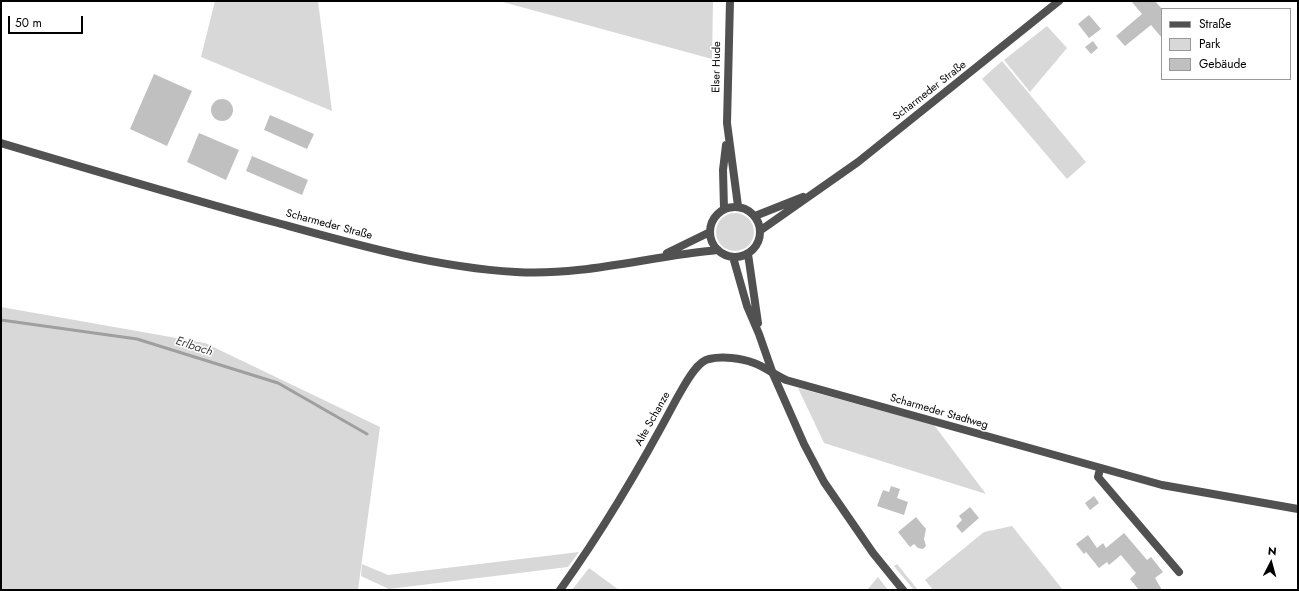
<!DOCTYPE html>
<html>
<head>
<meta charset="utf-8">
<style>
	body { margin:0 }
	#map { position:relative; width:1299px; height:591px; overflow:hidden; background:#fff; font-family:Jost,sans-serif }
	canvas { display:block }
	.frame { position:absolute; inset:0; border:2px solid #000; pointer-events:none }
	.legend { position:absolute; left:1161px; top:8px; width:130px; height:72px; box-sizing:border-box; background:#fff; border:1px solid #999; margin:0; padding:5px 7px; list-style:none; font-size:12px; color:#000 }
	.legend li { display:flex; align-items:center; gap:8px; height:20px }
	.legend b { width:20px; border:1px solid #999 }
	.north { position:absolute; left:1251px; top:543px; width:40px; height:40px; -webkit-text-stroke:3px #fff; paint-order:stroke; rotate:6deg; font-size:11px; font-weight:700; line-height:16px; text-align:center; color:#000 }
	.north::after { content:''; display:block; margin:auto; width:14px; height:18px; background:#000; clip-path:polygon(50% 0,100% 100%,50% 72%,0 100%) }
	.scale { position:absolute; left:8px; top:16px; width:75px; height:18px; box-sizing:border-box; border:2px solid #000; border-top:0; padding-left:5px; font-size:12px; line-height:14px; white-space:nowrap; color:#000; -webkit-text-stroke:3px #fff; paint-order:stroke }
</style>
</head>
<body>
<div id="map">
<canvas width="1299" height="591"></canvas>
<div class="frame"></div>
<ul class="legend">
<li><b style="height:5px;background:#515151"></b>Straße</li>
<li><b style="height:11px;background:#d8d8d8"></b>Park</li>
<li><b style="height:11px;background:#c0c0c0"></b>Gebäude</li>
</ul>
<div class="north">N</div>
<div class="scale">50 m</div>
</div>
<script>
const context = document.querySelector('canvas').getContext('2d');
context.lineJoin = 'round';
function fill(path, color) {
  context.fillStyle = color;
  context.fill(path, 'evenodd');
}
function strokePath(path, color, width, dash) {
  context.strokeStyle = color;
  context.lineWidth = width;
  context.lineCap = dash ? 'butt' : 'round';
  context.setLineDash(dash || []);
  context.stroke(path);
}
function write(font, color, halo, rows, align = 'center') {
  context.font = font + ' Jost,sans-serif';
  context.lineWidth = 3;
  context.setLineDash([]);
  context.textBaseline = 'middle';
  context.strokeStyle = halo;
  context.fillStyle = color;
  for (const [text, x, y, turn = 0] of rows) {
    context.save();
    context.translate(x, y);
    context.rotate((+turn || 0) * Math.PI / 180);
    context.textAlign = isNaN(turn) ? turn : align;
    if (halo) context.strokeText(text, 0, 0);
    context.fillText(text, 0, 0);
    context.restore();
  }
}
fill(new Path2D(`
	M215 1H318L332 111 201 57Z
	M499 1H713L712 59Z
	M1047 26 1067 48 1030 92 1004 60Z
	M1002 61 1086 162 1067 179 982 79Z
	M716 232a19 19 0 1 1 38 0a19 19 0 1 1-38 0Z
	M1 307 205 343 380 427 358 590H1Z
	M798 388 934 425 986 494 824 443Z
	M1012 526 1063 590H933L925 580 984 532Z
	M579 552 568 567 389 589 361 576 362 564 388 575Z
	M897 564 918 590H914L894 566Z
	M589 568 619 590H572Z
	M878 577 888 590H867Z`), '#d8d8d8');
strokePath(new Path2D(`
	M1 320 137 339 278 383 367 434`), '#9f9f9f', 3);
fill(new Path2D(`
	M1131 1H1155L1162 9V38L1151 25 1125 46 1116 36 1142 14Z
	M1089 15 1101 29 1089 38 1078 24Z
	M1093 41 1098 48 1091 54 1085 47Z
	M154 74 192 91 167 146 130 129Z
	M211 110a11 11 0 1 1 22 0a11 11 0 1 1-22 0Z
	M270 115 314 134 307 149 264 130Z
	M199 133 239 150 226 180 187 162Z
	M252 156 308 180 302 195 246 171Z
	M891 486 900 489 897 498 908 502 904 515 877 506 883 490 889 492Z
	M1094 496 1099 503 1090 510 1085 503Z
	M970 507 979 518 962 533 956 526 962 520 959 516Z
	M916 517 926 529 924 539 926 546 923 549 918 548 914 544 910 547 898 532Z
	M1124 533 1147 560 1151 557 1163 572 1155 578 1162 590H1139L1130 579 1136 573 1121 555 1109 565 1107 562 1099 568 1086 552 1084 554 1076 544 1088 535 1097 548 1103 543 1106 548Z`), '#c0c0c0');
strokePath(new Path2D(`
	M1100 469 1098 477 1179 572
	M560 590C604 529 642 464 677 398 683 388 696 361 709 359 722 356 741 358 754 363 765 367 775 375 786 380L1162 485 1298 509`), '#515151', 8);
strokePath(new Path2D(`
	M730 1 727 123 738 206
	M1 143C92 170 183 197 274 222 354 244 433 267 516 272 585 276 650 256 718 250
	M710 232a25 25 0 1 1 50 0a25 25 0 1 1-50 0Z
	M724 209 723 170 726 145
	M755 216 803 197
	M761 230 858 162 1059 1
	M667 253 710 232
	M748 254 758 323
	M733 257 747 306 759 334 773 374 804 444 824 482 873 553 903 590`), '#515151', 8);
write('11px', '#000', '#fff', [
	["Elser Hude",717,67,-89],
	["Scharmeder Straße",930,91,-38],
	["Scharmeder Straße",329,225,15],
	["Scharmeder Stadtweg",939,412,16],
	["Alte Schanze",653,419,-61]
]);
write('italic 12px', '#404040', '#fff', [
	["Erlbach",194,347,18]
]);
</script>
</body>
</html>
